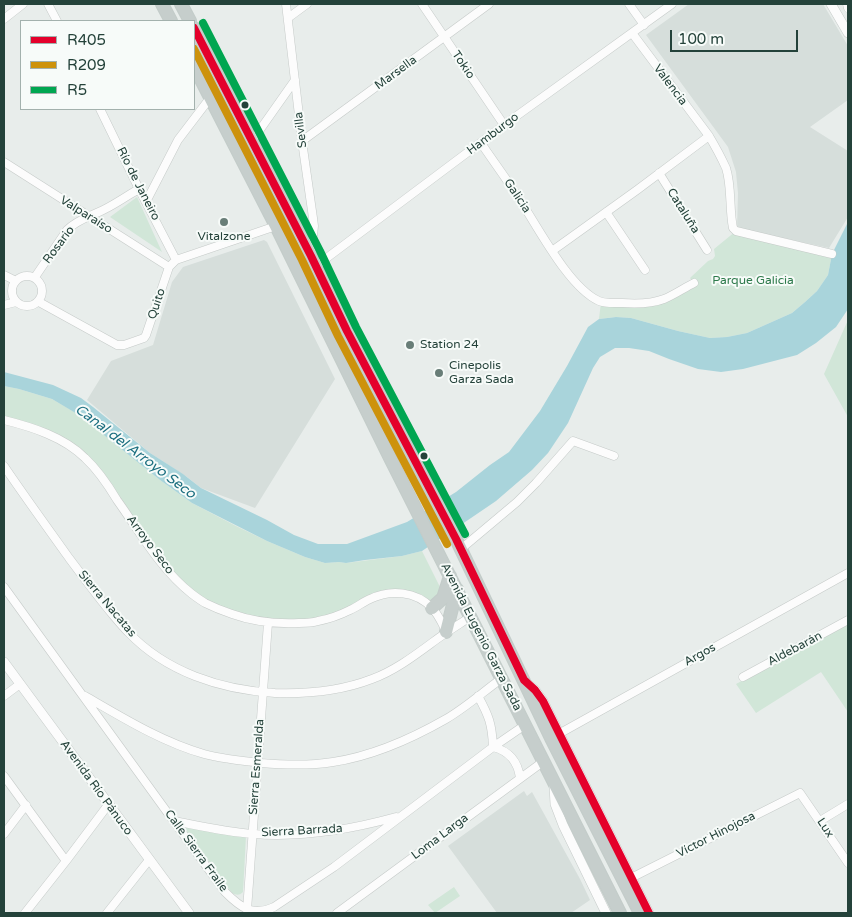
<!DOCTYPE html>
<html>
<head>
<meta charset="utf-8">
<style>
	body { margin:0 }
	#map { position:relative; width:852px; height:917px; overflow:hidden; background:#e8edeb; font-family:"Varela Round",sans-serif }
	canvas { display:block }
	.frame { position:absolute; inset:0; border:5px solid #24423a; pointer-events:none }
	.legend { position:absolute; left:20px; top:20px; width:175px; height:90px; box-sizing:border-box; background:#f7fbf9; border:1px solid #a3b1ad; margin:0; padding:6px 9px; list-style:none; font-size:15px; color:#24423a }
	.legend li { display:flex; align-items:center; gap:10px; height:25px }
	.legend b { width:25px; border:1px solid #a3b1ad }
	.scale { position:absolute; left:670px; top:30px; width:128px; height:22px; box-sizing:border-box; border:2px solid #24423a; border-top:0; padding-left:6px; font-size:15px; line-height:18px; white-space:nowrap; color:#24423a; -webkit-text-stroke:4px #f7fbf9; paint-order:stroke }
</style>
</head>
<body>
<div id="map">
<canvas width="852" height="917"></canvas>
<div class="frame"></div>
<ul class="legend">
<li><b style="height:6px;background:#e4002b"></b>R405</li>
<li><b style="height:6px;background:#cd920c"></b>R209</li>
<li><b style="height:6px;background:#00a651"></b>R5</li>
</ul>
<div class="scale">100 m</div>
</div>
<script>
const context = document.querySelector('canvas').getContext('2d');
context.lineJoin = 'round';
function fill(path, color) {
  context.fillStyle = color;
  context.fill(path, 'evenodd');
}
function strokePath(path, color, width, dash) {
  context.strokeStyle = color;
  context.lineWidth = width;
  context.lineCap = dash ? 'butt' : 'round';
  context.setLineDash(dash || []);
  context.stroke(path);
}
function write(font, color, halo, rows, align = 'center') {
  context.font = font + ' "Varela Round",sans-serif';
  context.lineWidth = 4;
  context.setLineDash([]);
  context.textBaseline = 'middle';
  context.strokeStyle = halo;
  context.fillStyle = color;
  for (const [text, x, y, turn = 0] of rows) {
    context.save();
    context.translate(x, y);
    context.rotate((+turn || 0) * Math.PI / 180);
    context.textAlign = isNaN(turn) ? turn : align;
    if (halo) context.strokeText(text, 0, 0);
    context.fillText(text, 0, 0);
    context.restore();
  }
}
fill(new Path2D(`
	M689 4H823L848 46V100L810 127 848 151V217L829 248 737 228 738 193 736 172 728 147 646 35Z
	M264 240 267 242 335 379 255 508 201 488 187 477 150 453 87 400 111 361 153 345 172 282 183 267Z
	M524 791 527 796 532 792 580 879 590 900 571 913H497L448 846Z`), '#d6dedb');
fill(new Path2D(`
	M137 197 162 252 110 217Z
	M736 231 832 254 828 275 817 291 805 302 792 313 747 333 727 337 710 338 678 331 631 318 615 317 599 319 601 302 650 303 694 283 690 278 708 261 713 259 715 256 714 249Z
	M848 320V417L824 374Z
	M4 386 19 389 52 399 80 415 160 480 192 503 236 526 267 541 305 557 325 563 339 562 346 563 402 556 422 551 444 595 437 604 419 597 390 593 330 618 283 623 225 611 182 585 103 478 69 446 4 420Z
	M848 624V712L821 672 756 713 736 684Z
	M183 826 246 836 243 892C239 896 236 895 232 893Z
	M454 887 460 896 435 913 428 905Z`), '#d1e6d8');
fill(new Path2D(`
	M848 222V309L836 327 816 343 797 355 743 369 721 372 698 369 669 359 649 351 629 348H615L600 357 593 368 568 423 548 453 532 470 496 501 471 518 422 551 402 556 365 560 346 563 339 562 325 563 305 557 267 541 192 503 160 480 79 415 52 399 19 389 4 386V372L53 385 81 398 93 407 150 453 183 474 201 488 267 520 294 535 318 544H347L407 522 456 492 490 465 509 452 540 411 567 366 588 327 599 319 616 317 631 318 678 331 710 338 727 337 747 333 792 313 805 302 817 291 828 275 832 254Z`), '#a9d4db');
const minor = new Path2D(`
	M48 4 57 21
	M286 4 302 141 313 218 314 226 311 254
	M422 4 504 125
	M629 4 644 25
	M847 4 848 8
	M288 18 307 4
	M4 19 23 4
	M632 33 709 136C715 146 721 157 726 168 732 186 729 209 733 228L736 231 832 254
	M100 109 139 189 176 260
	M252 141 295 80
	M302 141 489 4
	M481 143C493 161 506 178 518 197 537 225 568 287 599 301 606 304 615 303 622 303 636 304 651 304 664 299 674 295 684 288 694 283
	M4 162 169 267
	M659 173 707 250
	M146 202 178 140 210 98
	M606 212 645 270
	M552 251 637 190 709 136
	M316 266 504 125 672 4
	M4 275 16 281
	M12 291a15 15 0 1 1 30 0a15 15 0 1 1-30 0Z
	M35 277 67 230C78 219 92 216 105 209 117 203 128 195 139 189
	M39 302 117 345H124L144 338 146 335 169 267 176 260 276 226
	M4 305 16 302
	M4 420C32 427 64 437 85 458 98 470 108 485 117 500 140 532 160 569 192 594 196 597 200 600 205 603 213 607 223 611 232 614 254 622 276 624 299 623 305 623 312 623 318 621 329 619 340 615 350 610 357 607 363 602 370 599 390 589 416 591 432 608 438 614 442 623 446 631
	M4 466C25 497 47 527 69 558 84 578 98 597 113 615 118 621 123 627 128 632 166 672 221 690 275 693 307 694 341 691 372 679 394 671 414 656 433 642 445 633 458 625 470 617
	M461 549 517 502 536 483 573 441 614 456
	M4 587 225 892C240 907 252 917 274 907L334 867 493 747 525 725
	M743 677 848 620
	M4 696 20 684
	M85 696C123 718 162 742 204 754 223 759 242 761 261 763 285 765 309 766 333 762 373 756 411 739 446 719 465 708 483 692 501 679
	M478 696C489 716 492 724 493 747 509 751 518 762 520 778
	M555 736 848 573
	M4 776 66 861
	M174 821C200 826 226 832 253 834 301 838 349 830 396 817
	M820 821 848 804
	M4 834 26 805
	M631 878 800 793 848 863
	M247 910 268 623
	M25 913 66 861 108 805
	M107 913 149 860
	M337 913 544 761`);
const tertiary = new Path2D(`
	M831 4 848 33
	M4 662 189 913
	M527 683 535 690 543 701 649 913
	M554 785 555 804 563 825 606 913`);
const trunk = new Path2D(`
	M162 4 171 21
	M181 4 190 21
	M194 28 311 256 347 331 456 539 551 738 640 913
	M194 66 276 226 391 460 620 913
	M432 608 443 598 450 576
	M446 632 457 589`);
strokePath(minor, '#c5cac8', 9);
strokePath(tertiary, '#c5cac8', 10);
strokePath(trunk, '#c3ccc9', 14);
strokePath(minor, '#fcfcfc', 8);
strokePath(tertiary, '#fcfcfc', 9);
strokePath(trunk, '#c6cecc', 12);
strokePath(new Path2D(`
	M194 28 311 256 347 331 456 539 524 680 535 690 543 701 649 913`), '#e4002b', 8);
strokePath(new Path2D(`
	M194 49 302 260 338 336 447 544`), '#cd920c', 8);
strokePath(new Path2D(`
	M203 23 320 251 356 327 465 534`), '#00a651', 8);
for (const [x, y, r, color] of [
	[245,105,4.5,"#24423a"],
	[224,222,5,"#697e78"],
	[410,345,5,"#697e78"],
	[439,373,5,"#697e78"],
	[424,456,4.5,"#24423a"]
]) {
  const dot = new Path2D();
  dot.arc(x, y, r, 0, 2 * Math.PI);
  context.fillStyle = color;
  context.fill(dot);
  strokePath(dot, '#f7fbf9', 2);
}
write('12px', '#24423a', '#f7fbf9', [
	["Tokio",463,65,56],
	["Marsella",396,73,-36],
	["Valencia",670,85,53],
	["Sevilla",301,130,-97],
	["Hamburgo",493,134,-37],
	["Río de Janeiro",138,184,63],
	["Galicia",517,196,56],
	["Cataluña",683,211,58],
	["Valparaíso",86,215,32],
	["Rosario",59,245,-53],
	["Quito",157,304,-72],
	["Arroyo Seco",150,545,53],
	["Sierra Nacatas",107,604,50],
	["Avenida Eugenio Garza Sada",481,637,63],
	["Aldebarán",795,649,-28],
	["Argos",700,655,-29],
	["Sierra Esmeralda",257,767,-86],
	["Avenida Río Pánuco",96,788,54],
	["Lux",825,828,56],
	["Sierra Barrada",302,831,-3],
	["Víctor Hinojosa",716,835,-27],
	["Loma Larga",440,837,-37],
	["Calle Sierra Fraile",196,851,54]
]);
write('12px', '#24423a', '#f7fbf9', [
	["Vitalzone",224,237,"center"],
	["Station 24",420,345],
	["Cinepolis",449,366],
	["Garza Sada",449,380]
], 'left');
write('12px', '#2d7a4b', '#f7fbf9', [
	["Parque Galicia",753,281]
]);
write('italic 14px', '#1c6f80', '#f7fbf9', [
	["Canal del Arroyo Seco",135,452,37]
]);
</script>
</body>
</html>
